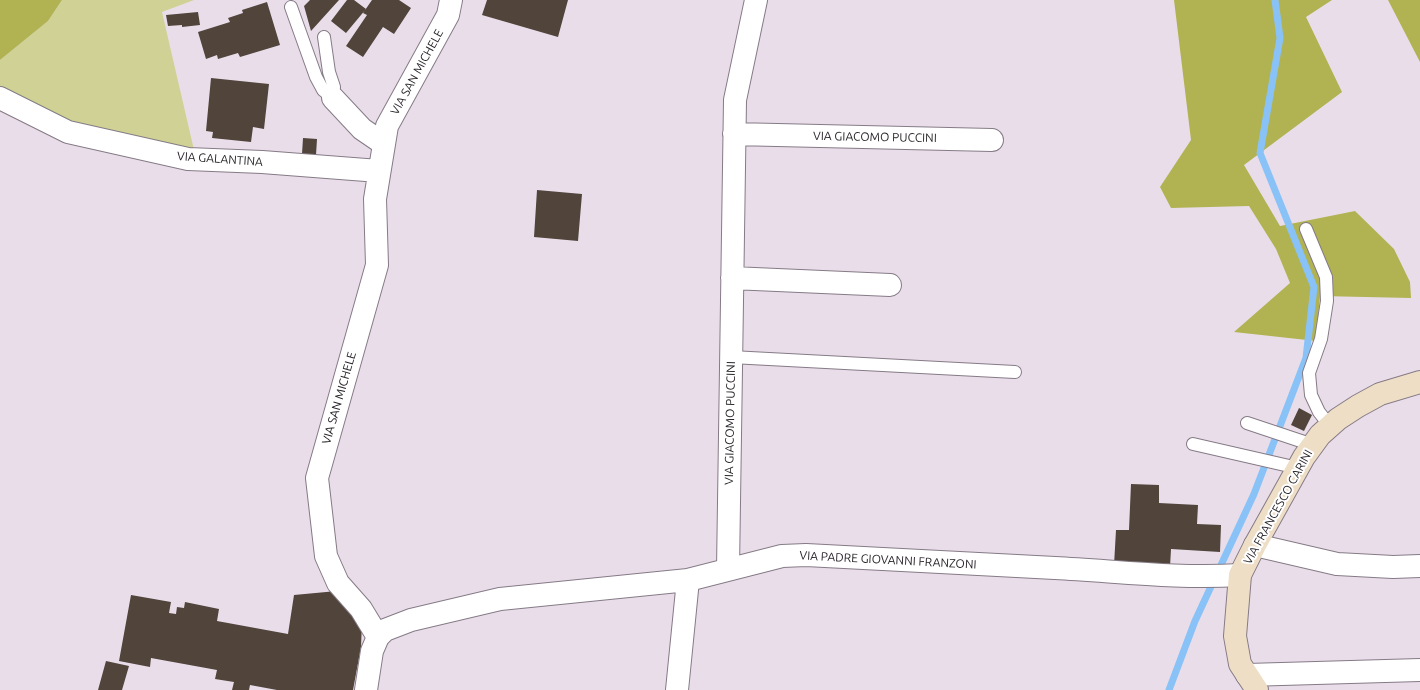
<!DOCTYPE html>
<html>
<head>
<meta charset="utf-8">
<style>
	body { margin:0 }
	canvas { display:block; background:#e9ddea }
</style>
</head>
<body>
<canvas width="1420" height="690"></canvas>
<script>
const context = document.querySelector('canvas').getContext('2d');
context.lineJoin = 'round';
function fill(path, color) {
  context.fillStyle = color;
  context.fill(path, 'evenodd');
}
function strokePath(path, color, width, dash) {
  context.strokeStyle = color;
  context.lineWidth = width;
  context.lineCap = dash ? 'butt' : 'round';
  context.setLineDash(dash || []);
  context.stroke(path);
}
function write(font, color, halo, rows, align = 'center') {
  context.font = font + ' Ubuntu,sans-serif';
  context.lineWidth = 4;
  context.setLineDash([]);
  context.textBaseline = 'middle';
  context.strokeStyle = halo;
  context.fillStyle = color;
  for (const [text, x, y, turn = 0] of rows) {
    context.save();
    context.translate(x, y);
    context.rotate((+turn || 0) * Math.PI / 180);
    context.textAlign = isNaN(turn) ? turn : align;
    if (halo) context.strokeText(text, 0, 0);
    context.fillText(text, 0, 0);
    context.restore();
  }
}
fill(new Path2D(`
	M62 0H194L162 12 194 150 67 120 0 86V60L48 21Z`), '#cfd294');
fill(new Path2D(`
	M0 0H62L48 21 0 60Z
	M1174 0H1332L1306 17 1342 92 1244 165 1280 226 1355 211 1394 249 1410 282 1411 298 1320 296 1316 341 1234 332 1290 283 1276 249 1249 206 1171 208 1160 187 1191 140Z
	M1388 0H1420V62Z`), '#b1b352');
strokePath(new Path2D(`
	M1169 690 1195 621 1254 494 1306 358 1314 287 1260 153 1280 38 1275 0`), '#89c2f7', 7);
fill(new Path2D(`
	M310 0H339L311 31 304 6Z
	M347 0H354L366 9 346 33 331 21Z
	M372 0H399L411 8 394 34 383 27 363 57 346 46 367 15 363 13Z
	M487 0H568L558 37 482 15Z
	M267 2 280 45 240 57 238 53 218 59 217 55 206 59 198 32 230 22 228 18 243 13 242 10Z
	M198 12 200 25 182 27V25L168 26 166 15Z
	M211 78 269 84 264 129 253 127 251 142 212 138 213 132 206 131Z
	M303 138 317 139 316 155 302 154Z
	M537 190 582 194 578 241 534 237Z
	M1299 408 1312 415 1304 431 1291 425Z
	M1131 484 1159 485V503L1198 505 1197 524 1221 525 1220 552 1171 549 1170 567 1114 565 1116 530H1129Z
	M337 591 362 621 361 647 353 690H277L250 685 249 690H232L234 682 215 679 217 670 151 658 150 667 119 661 131 595 171 602 169 613 176 614 177 607 184 608 185 602 219 609 217 621 288 634 294 595Z
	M106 661 129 666 122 690H98Z`), '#50443b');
const lane = new Path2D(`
	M291 7 316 77 323 90 333 98
	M324 37 329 72 334 87 333 98
	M1306 229 1326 277 1327 301 1321 339 1309 373 1311 395 1319 412 1330 426
	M731 357 1015 372
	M1247 423 1313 445
	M1193 444 1298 468`);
const street = new Path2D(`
	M0 98 68 132 188 159 262 162 379 171
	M333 98 362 129 384 144
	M734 134 992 140
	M732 278 890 285
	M1255 545 1337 564 1393 567 1420 566
	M728 569 735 100 756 0
	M378 637 361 609 338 583 326 556 317 478 377 265 375 199 387 126 448 15 451 0
	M1247 675 1420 670
	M366 690 372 651 378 637 385 630 411 620 500 599 688 580 782 556 806 555C889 559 972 563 1055 568 1116 571 1178 579 1240 575
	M677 690 688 580`);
const secondary = new Path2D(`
	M1257 690 1240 664 1235 636 1240 575 1255 545 1304 457 1320 435 1338 419 1358 406 1380 394 1420 382`);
strokePath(lane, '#857b86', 14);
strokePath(street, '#857b86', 24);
strokePath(secondary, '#857b86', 24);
strokePath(lane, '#fff', 12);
strokePath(street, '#fff', 22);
strokePath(secondary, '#eedec6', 22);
write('12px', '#2a262b', '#fff', [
	["VIA SAN MICHELE",417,72,-61],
	["VIA GIACOMO PUCCINI",875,137,1],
	["VIA GALANTINA",220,159,4],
	["VIA SAN MICHELE",339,398,-74],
	["VIA GIACOMO PUCCINI",730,423,-89],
	["VIA FRANCESCO CARINI",1278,507,-61],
	["VIA PADRE GIOVANNI FRANZONI",888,560,3]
]);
</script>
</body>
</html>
